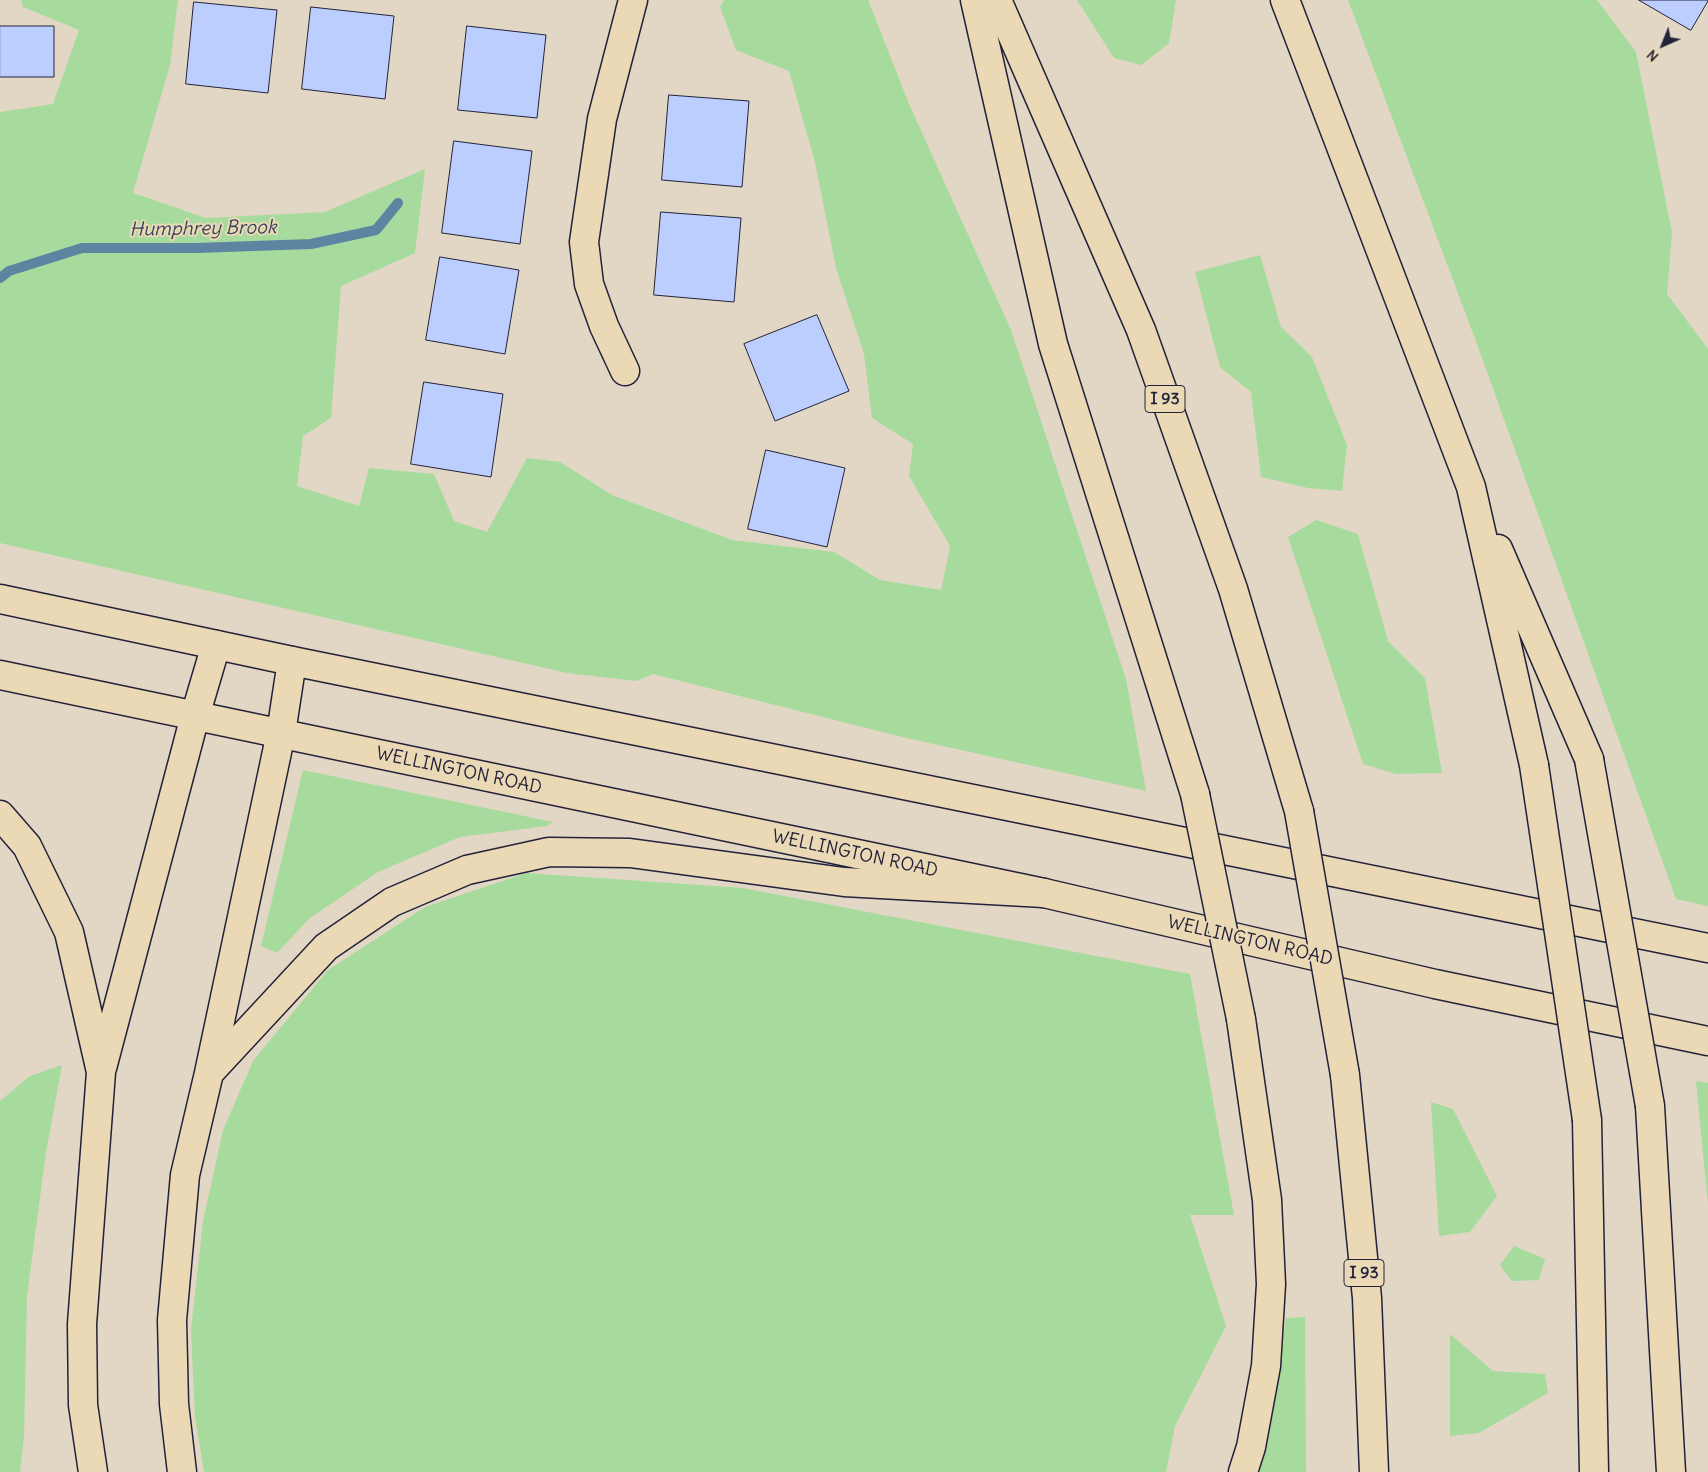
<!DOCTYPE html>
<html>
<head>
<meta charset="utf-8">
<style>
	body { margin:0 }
	#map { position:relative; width:1708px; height:1472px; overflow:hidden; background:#e2d7c4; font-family:Delius,sans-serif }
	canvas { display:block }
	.north { position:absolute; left:1638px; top:20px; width:50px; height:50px; -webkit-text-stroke:4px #ebd9b6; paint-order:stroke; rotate:224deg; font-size:14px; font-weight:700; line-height:20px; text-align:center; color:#22223b }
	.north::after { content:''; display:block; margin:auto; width:18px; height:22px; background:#22223b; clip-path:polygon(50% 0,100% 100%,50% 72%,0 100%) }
</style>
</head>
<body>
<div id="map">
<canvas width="1708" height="1472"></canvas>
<div class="north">N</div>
</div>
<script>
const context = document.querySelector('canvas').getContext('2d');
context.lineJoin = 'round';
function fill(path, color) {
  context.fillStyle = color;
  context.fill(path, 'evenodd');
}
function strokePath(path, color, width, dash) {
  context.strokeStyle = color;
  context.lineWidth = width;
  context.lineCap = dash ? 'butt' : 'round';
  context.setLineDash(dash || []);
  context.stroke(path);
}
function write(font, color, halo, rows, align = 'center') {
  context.font = font + ' Delius,sans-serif';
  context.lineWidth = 4;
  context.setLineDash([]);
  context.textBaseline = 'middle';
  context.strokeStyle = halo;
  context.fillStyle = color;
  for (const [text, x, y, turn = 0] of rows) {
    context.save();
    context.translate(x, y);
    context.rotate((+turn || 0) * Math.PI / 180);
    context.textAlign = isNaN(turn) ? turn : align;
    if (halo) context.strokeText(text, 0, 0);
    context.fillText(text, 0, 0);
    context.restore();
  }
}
fill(new Path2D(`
	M21 0H178L170 65 133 193 206 218 325 212 425 169 415 253 341 286 331 418 303 436 297 486 359 506 369 468 434 474 454 521 487 532 527 458 560 462 612 495 732 540 834 552 880 580 941 590 950 546 909 476 913 444 872 418 864 354 836 268 815 162 789 71 736 50 720 7 724 0H868L909 104 1011 330 1126 679 1146 791 902 737 653 674 636 681 567 673 0 543V112L53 104 79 30 23 7Z
	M1077 0H1176L1169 43 1141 65 1114 58Z
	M1348 0H1597L1636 52 1672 233 1667 294 1708 349V906L1676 899 1477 344Z
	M1260 255 1281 327 1312 357 1347 445 1342 491 1308 488 1261 477 1251 392 1220 367 1195 272Z
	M1316 520 1358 534 1388 641 1425 678 1442 773 1396 774 1363 764 1288 537Z
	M303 770 553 822 547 826 460 837 378 872 310 918 277 953 261 946Z
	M526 873 743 888 1190 974 1234 1215H1190L1226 1326 1175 1426 1166 1472H204L195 1417 191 1330 203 1221 223 1130 253 1061 328 970 425 907Z
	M62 1065 46 1152 27 1296 24 1438 20 1472H0V1101L30 1076Z
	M1696 1081 1708 1083V1204Z
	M1431 1102 1453 1109 1497 1196 1470 1232 1439 1236Z
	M1514 1246 1545 1259 1539 1280 1512 1281 1500 1265Z
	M1305 1317 1306 1472H1258L1272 1407 1286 1318Z
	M1450 1334 1493 1371 1545 1374 1548 1393 1479 1433 1450 1436Z`), '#a6db9d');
strokePath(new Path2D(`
	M0 278 9 271 82 248H196L311 244 376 230 398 203`), '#5d85a2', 10);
const building = new Path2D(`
	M1639 0H1708V1L1691 30Z
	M194 2 277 10 268 93 186 84Z
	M311 7 394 16 385 99 302 89Z
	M0 26H54V77H0Z
	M467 26 546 35 537 118 458 110Z
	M669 95 749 101 742 187 662 180Z
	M454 141 532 151 520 244 442 233Z
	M661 212 741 218 734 302 654 295Z
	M440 257 519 270 505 354 426 340Z
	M817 315 849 391 775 421 744 344Z
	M424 382 503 394 491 477 411 464Z
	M766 450 845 468 827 547 748 529Z`);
fill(building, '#bccefe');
strokePath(building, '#22223b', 1);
const minor = new Path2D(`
	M625 371 604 326 589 284 584 242 602 119 633 0`);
const secondary = new Path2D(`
	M0 599 292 661 1708 948
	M0 675 1044 893 1435 984 1708 1041`);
const motorway = new Path2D(`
	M975 0 1053 344 1195 794
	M997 0 1141 330 1233 589 1299 811
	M1285 0 1471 487 1534 765
	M1498 549 1589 759
	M0 815 27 846 69 932 101 1072 82 1324 83 1405 93 1472
	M1241 1019 1267 1200 1271 1284 1266 1366 1251 1447 1243 1472
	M102 1068 195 716 216 645
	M209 1073 281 733 292 661
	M1345 1075 1367 1298 1374 1472
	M1650 1106 1671 1472
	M1587 1120 1594 1472
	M182 1472 174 1404 172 1320 185 1175 209 1073 326 947 392 902 467 870 549 852 630 853 844 882 1044 893`);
strokePath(minor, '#22223b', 31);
strokePath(secondary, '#22223b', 31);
strokePath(motorway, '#22223b', 31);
strokePath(minor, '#ebd9b6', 28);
strokePath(secondary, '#ebd9b6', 28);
strokePath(motorway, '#ebd9b6', 28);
const motorwayBridge = new Path2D(`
	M1589 759 1650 1106
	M1534 765 1587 1120
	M1195 794 1241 1019
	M1299 811 1345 1075`);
strokePath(motorwayBridge, '#22223b', 31, []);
strokePath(motorwayBridge, '#ebd9b6', 28);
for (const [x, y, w] of [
	[1165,399,40],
	[1364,1273,40]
]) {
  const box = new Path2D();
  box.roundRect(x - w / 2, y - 13.5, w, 27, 4);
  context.fillStyle = '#ebd9b6';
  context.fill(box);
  strokePath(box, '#22223b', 1);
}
write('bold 16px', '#22223b', null, [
	["I 93",1165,399],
	["I 93",1364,1273]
]);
write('18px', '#22223b', '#ebd9b6', [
	["WELLINGTON ROAD",459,771,12],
	["WELLINGTON ROAD",855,854,12],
	["WELLINGTON ROAD",1250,941,13]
]);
write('italic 19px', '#36435d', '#ebd9b6', [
	["Humphrey Brook",203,229,-1]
]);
</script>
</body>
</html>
